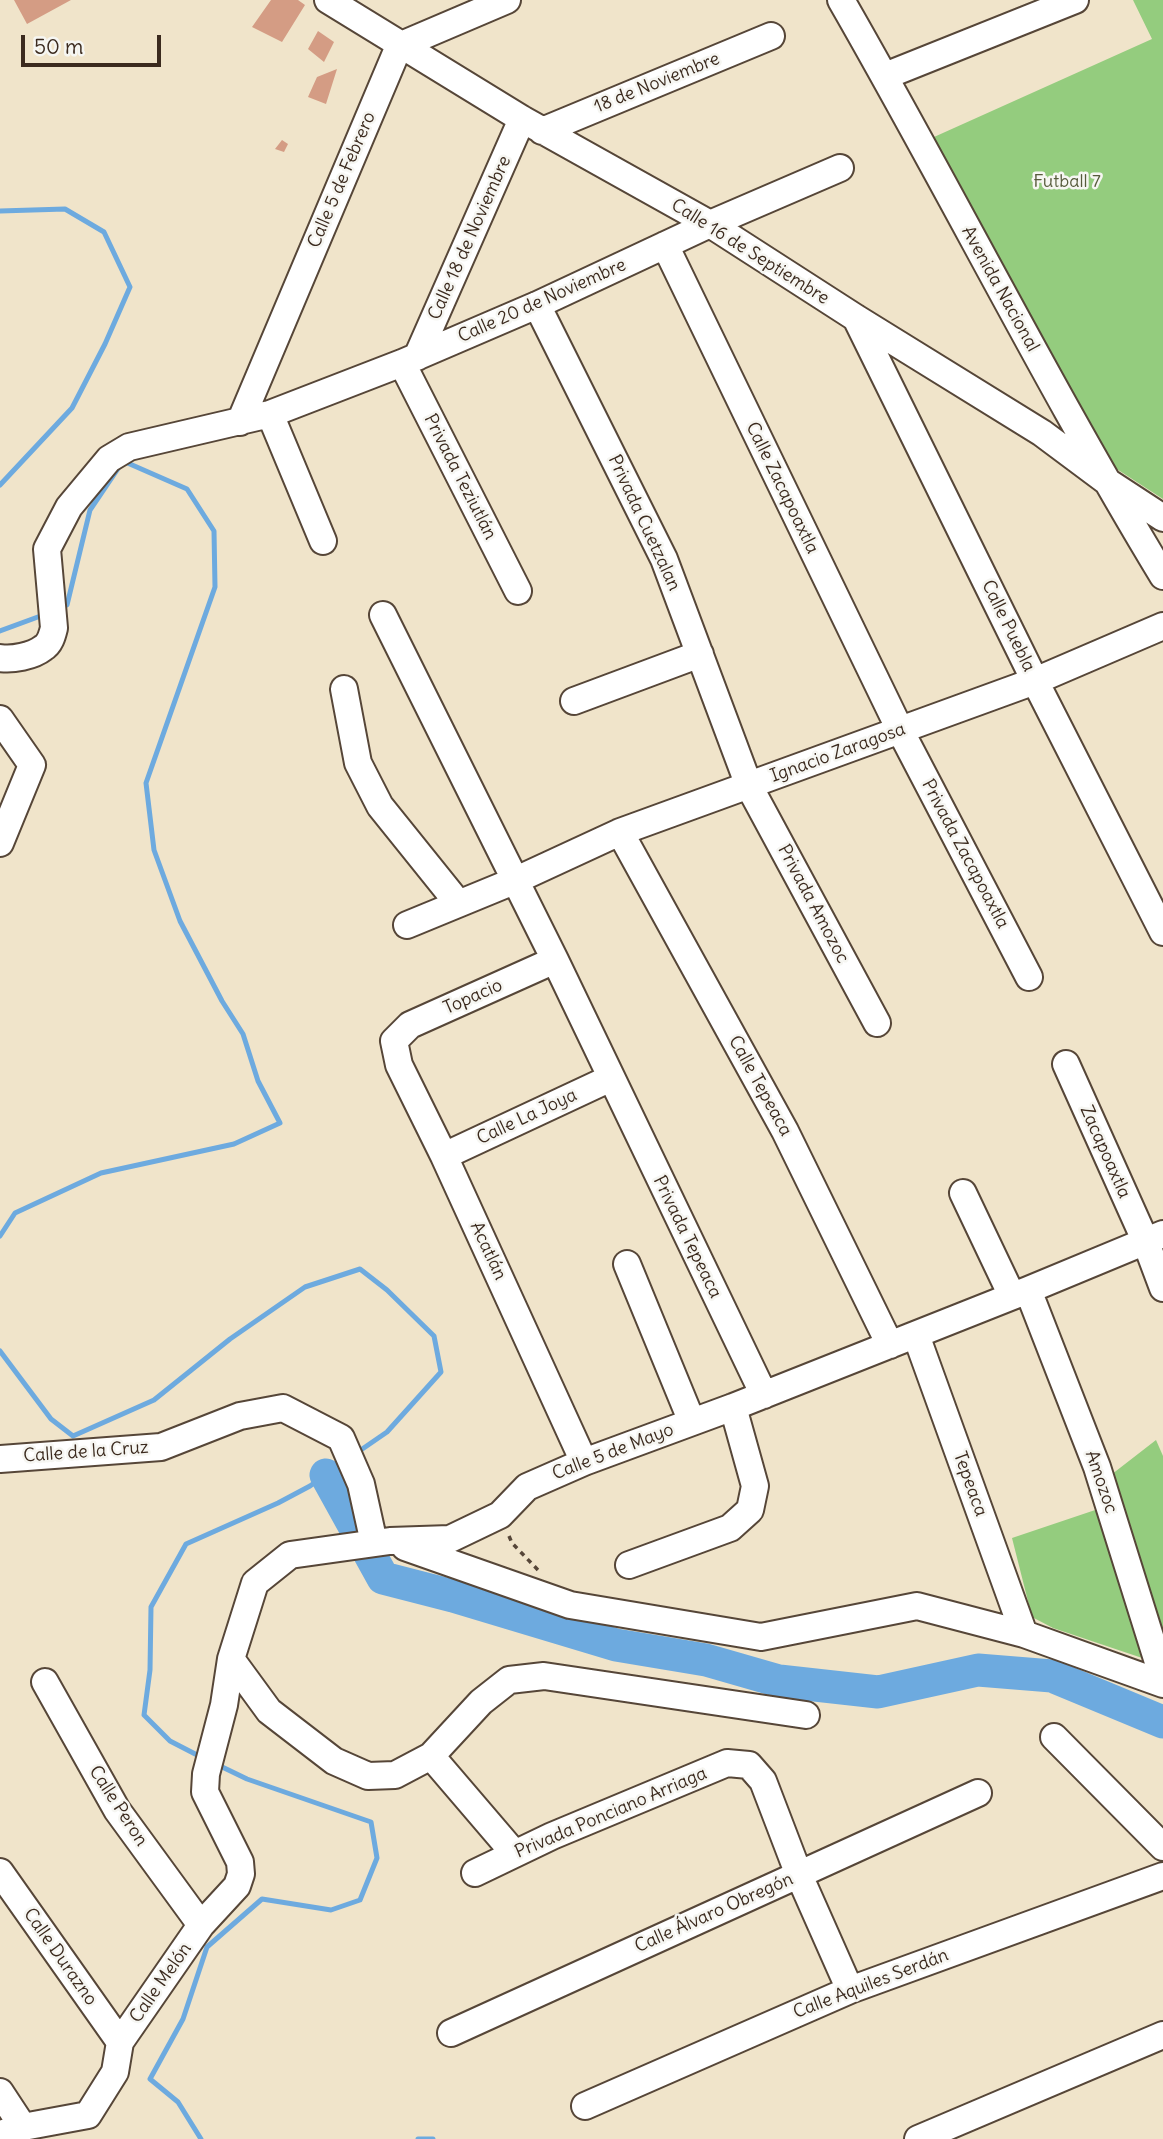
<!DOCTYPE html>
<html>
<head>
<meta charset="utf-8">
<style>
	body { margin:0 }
	#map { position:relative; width:1163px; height:2139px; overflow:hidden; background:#f0e4ca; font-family:Delius,sans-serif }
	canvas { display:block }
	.scale { position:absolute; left:21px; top:35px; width:140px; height:32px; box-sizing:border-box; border:4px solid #3b2a1e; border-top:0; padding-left:9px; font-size:21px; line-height:24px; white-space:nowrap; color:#3b2a1e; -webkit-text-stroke:5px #f6f6f2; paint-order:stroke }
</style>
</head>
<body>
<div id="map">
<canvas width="1163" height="2139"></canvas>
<div class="scale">50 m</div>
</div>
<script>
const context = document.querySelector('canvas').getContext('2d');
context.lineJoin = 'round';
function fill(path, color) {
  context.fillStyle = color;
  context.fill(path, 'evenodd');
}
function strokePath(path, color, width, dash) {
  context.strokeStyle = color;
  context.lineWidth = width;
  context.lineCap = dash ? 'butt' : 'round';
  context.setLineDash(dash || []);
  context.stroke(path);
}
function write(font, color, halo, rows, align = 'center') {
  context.font = font + ' Delius,sans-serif';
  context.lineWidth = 5;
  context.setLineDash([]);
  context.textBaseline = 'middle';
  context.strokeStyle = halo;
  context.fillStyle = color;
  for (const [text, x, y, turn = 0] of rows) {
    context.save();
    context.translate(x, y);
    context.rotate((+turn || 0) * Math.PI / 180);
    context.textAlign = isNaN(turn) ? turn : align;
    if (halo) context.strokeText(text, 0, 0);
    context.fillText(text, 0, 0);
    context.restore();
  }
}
fill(new Path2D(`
	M1133 0H1163V499L1109 464 934 137 1152 39Z
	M1156 1440 1163 1456V1665L1053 1628 1032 1617 1012 1538 1113 1504 1107 1478Z`), '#94cc7e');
strokePath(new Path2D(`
	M0 211 65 209 104 232 130 287 105 344 72 408 0 485
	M0 631 46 614
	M0 1236 15 1213 101 1173 234 1144 280 1123 258 1081 243 1034 222 1001 180 921 154 850 146 783 215 587 214 531 187 489 123 461 90 510 67 605 61 607
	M0 1351 51 1419 73 1436 154 1400 230 1339 305 1287 360 1269 387 1290 434 1336 441 1372 387 1432 355 1454
	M201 1757 170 1741 144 1715 150 1670 151 1607 186 1544 278 1503 310 1486 344 1462
	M201 2139 178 2102 150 2079 183 2019 207 1947 262 1899 331 1910 360 1900 377 1858 371 1822 247 1779 216 1764
	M418 2139H433`), '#6daadf', 5);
strokePath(new Path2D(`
	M326 1475 383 1578 453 1596 616 1645 706 1660 779 1681 878 1692 978 1670 1052 1676 1163 1722`), '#6daadf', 33);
fill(new Path2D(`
	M14 0H71L27 24Z
	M271 0H298L305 5 282 42 252 27Z
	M318 31 334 42 324 62 308 49Z
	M337 69 326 104 308 97 317 77Z
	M282 140 288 144 284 152 275 149Z`), '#d49c84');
const minor = new Path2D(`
	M328 0 522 119 710 224 856 318 1042 433 1105 480 1163 518
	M841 0C951 191 1049 388 1163 576
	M885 76 1075 0
	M542 131 771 36
	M665 245 900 730 1029 977
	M537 305 664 559 749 786 877 1023
	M856 318 1035 681 1163 932
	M417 357 522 119
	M402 363 518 591
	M270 414 323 541
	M240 422 399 46 507 0
	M383 615 555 960 764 1395
	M0 658C12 660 33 656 43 648 50 644 52 636 54 628L47 549 69 507 109 459 129 447 270 414 402 363 537 305 710 224 840 168
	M344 689 358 763 380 806 458 903
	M574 701 700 654
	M0 719 32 765 0 843
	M620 832 785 1131 890 1345
	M407 925 514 881 620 832 1035 681 1163 626
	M555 960 410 1025 394 1041 399 1065 444 1156 584 1462
	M1066 1064 1145 1240 1163 1288
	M444 1156 611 1078
	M963 1193 1012 1296
	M627 1264 692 1422
	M1028 1290 1097 1467 1163 1678
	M916 1335 1024 1634
	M0 1459 161 1447 240 1416 283 1408 341 1438 361 1484 374 1543
	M405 1547 570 1605 761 1637 917 1606 1024 1634 1163 1684
	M629 1565 730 1528 750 1510 755 1486 733 1407
	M231 1659 269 1711 334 1761 368 1776 395 1775 431 1756 481 1702 509 1680 544 1676 806 1715
	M45 1682 117 1810 201 1925
	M1054 1737 1163 1847
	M431 1756 514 1853
	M0 1872 120 2042
	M475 1873 552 1836 727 1763 749 1765 763 1781 799 1875 850 1990
	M451 2033 978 1793
	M0 2092 23 2127
	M585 2106 850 1990 1163 1876
	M0 2134 23 2127 88 2115 115 2072 120 2042 201 1925 237 1886 241 1874 240 1862 205 1792 206 1774 224 1705 231 1659 255 1583 290 1555 390 1541 450 1539 500 1515 527 1487 584 1462 733 1407 1028 1290 1163 1234
	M918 2139 1163 2035`);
strokePath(minor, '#564638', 30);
strokePath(new Path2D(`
	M509 1536 512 1543 538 1570`), '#564638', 3.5, [5, 5]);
strokePath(minor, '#fff', 26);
write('18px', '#3b2a1e', '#f6f6f2', [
	["18 de Noviembre",657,83,-22],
	["Calle 5 de Febrero",342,180,-67],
	["Calle 18 de Noviembre",470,238,-66],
	["Calle 16 de Septiembre",750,252,32],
	["Avenida Nacional",1000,289,61],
	["Calle 20 de Noviembre",542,301,-24],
	["Privada Teziutlán",460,477,63],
	["Calle Zacapoaxtla",782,488,64],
	["Privada Cuetzalan",644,523,65],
	["Calle Puebla",1008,626,64],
	["Ignacio Zaragosa",838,753,-20],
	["Privada Zacapoaxtla",965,854,62],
	["Privada Amozoc",813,904,62],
	["Topacio",473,997,-24],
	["Calle Tepeaca",760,1086,61],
	["Calle La Joya",527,1117,-25],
	["Zacapoaxtla",1105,1152,66],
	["Privada Tepeaca",687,1237,64],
	["Acatlán",488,1251,65],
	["Calle de la Cruz",86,1452,-4],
	["Calle 5 de Mayo",613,1452,-21],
	["Amozoc",1101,1482,71],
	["Tepeaca",970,1484,70],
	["Calle Peron",118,1806,57],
	["Privada Ponciano Arriaga",611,1813,-23],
	["Calle Álvaro Obregón",714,1913,-24],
	["Calle Durazno",60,1957,55],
	["Calle Melón",161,1983,-55],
	["Calle Aquiles Serdán",871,1984,-21]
]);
write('18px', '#565b3b', '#f6f6f2', [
	["Futball 7",1067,182]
]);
</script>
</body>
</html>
